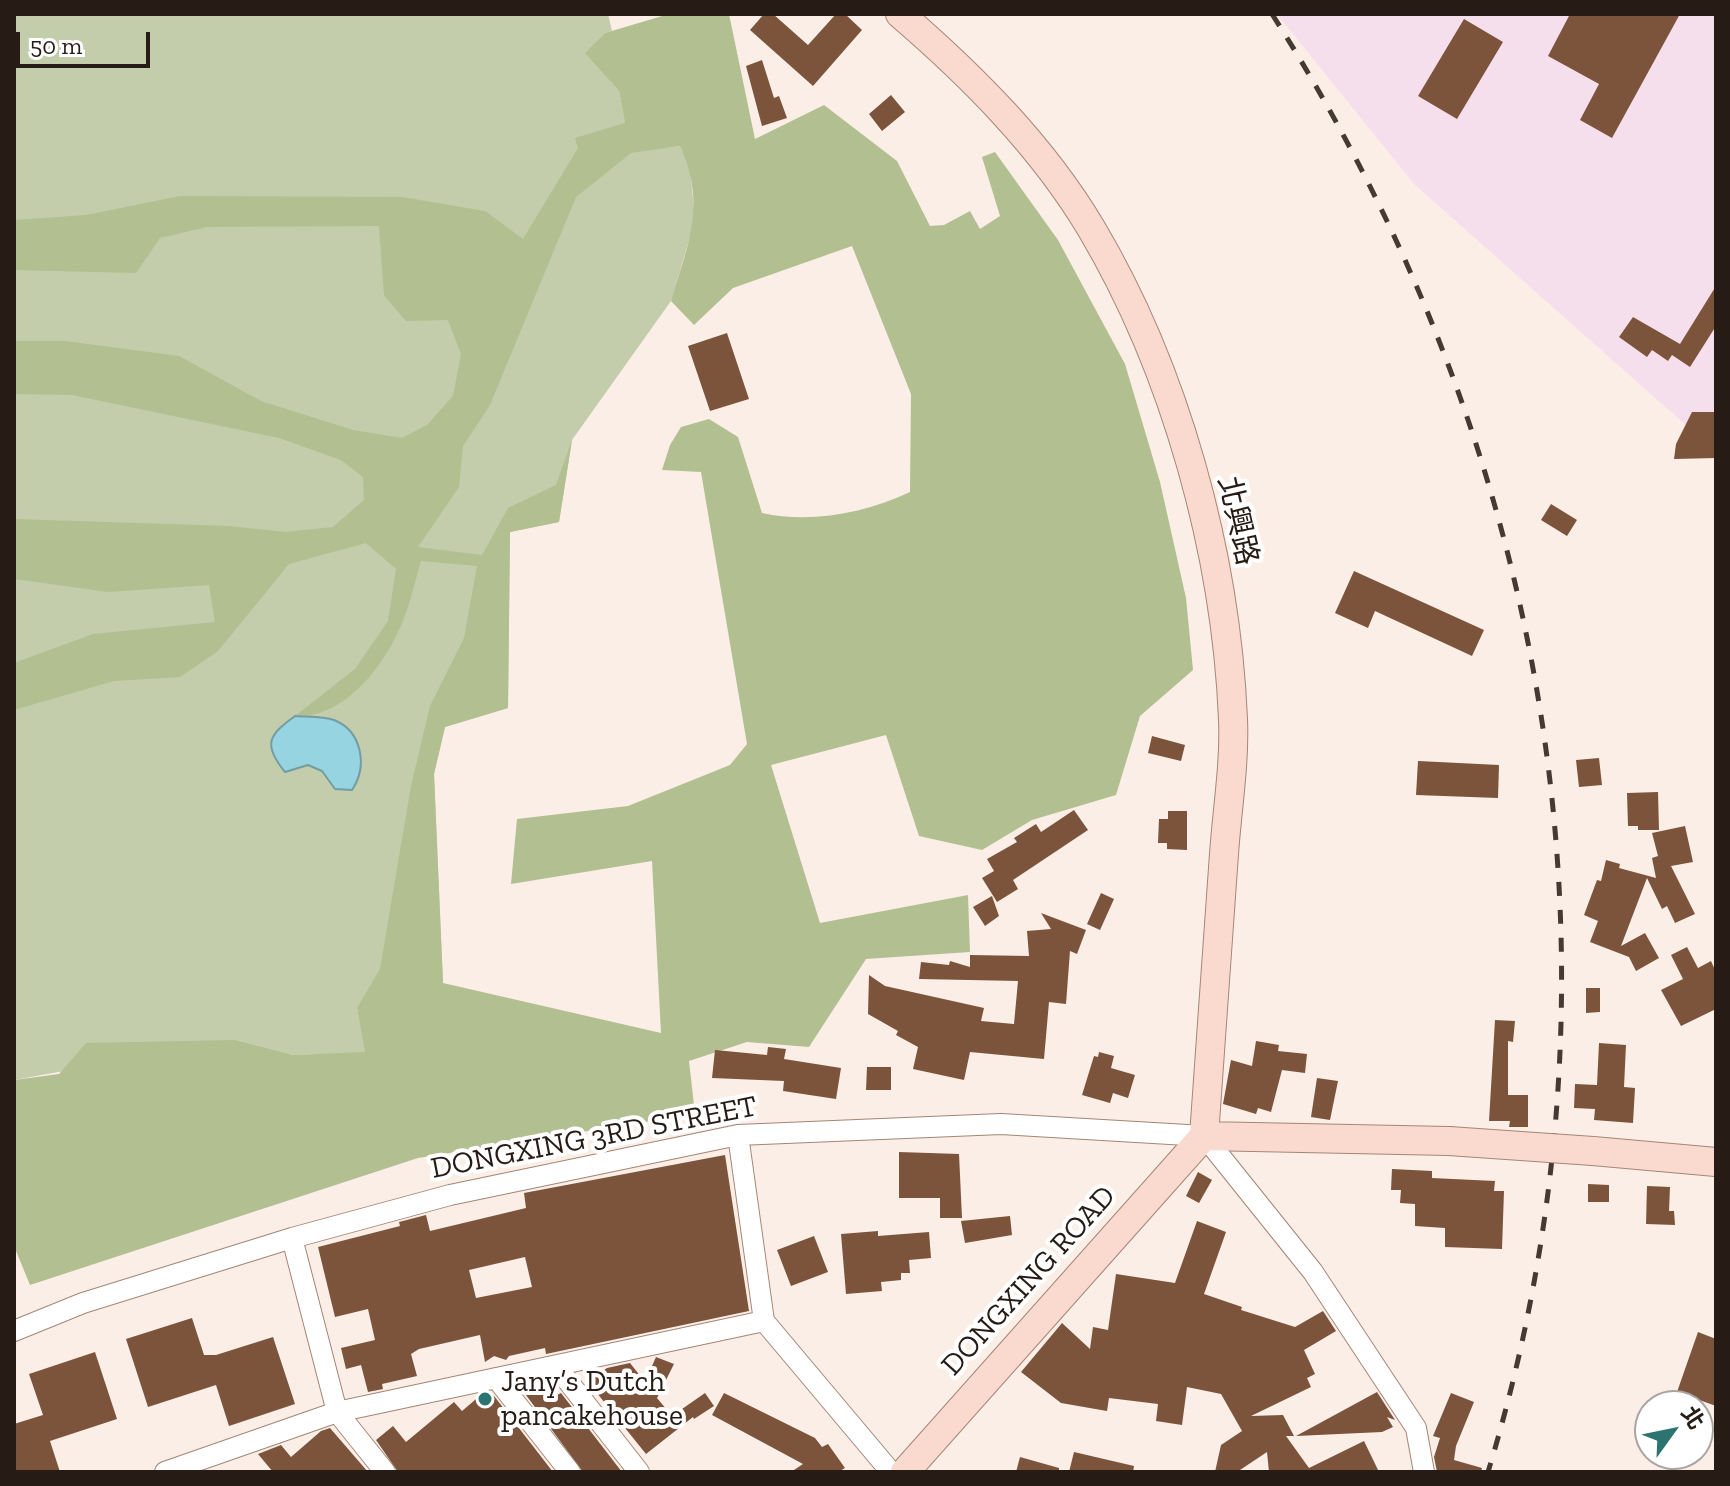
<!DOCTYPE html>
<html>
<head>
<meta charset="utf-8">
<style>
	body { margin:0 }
	#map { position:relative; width:1730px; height:1486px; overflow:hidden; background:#fbeee7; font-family:"Zilla Slab","Noto Sans TC",serif }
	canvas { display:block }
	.frame { position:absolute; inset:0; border:16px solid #271b15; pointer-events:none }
	.north { position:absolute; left:1634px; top:1390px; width:80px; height:80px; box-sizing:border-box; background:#fff; border:2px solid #a9a4a1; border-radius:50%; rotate:57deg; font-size:22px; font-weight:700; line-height:32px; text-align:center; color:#271b15 }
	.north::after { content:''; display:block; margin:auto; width:28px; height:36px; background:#2b746f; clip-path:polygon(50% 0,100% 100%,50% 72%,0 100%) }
	.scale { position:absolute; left:16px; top:32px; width:134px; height:36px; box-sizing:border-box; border:4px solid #271b15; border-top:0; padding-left:10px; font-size:24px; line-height:28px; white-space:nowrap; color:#271b15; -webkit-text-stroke:6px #fff; paint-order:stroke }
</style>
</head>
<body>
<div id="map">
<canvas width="1730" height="1486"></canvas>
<div class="frame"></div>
<div class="north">北</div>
<div class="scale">50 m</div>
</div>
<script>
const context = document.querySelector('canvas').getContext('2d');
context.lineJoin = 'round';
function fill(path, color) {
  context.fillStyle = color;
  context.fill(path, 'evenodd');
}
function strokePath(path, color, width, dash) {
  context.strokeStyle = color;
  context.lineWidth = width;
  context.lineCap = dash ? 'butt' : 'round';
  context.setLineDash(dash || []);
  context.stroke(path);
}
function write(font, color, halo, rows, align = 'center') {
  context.font = font + ' "Zilla Slab","Noto Sans TC",serif';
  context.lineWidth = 8;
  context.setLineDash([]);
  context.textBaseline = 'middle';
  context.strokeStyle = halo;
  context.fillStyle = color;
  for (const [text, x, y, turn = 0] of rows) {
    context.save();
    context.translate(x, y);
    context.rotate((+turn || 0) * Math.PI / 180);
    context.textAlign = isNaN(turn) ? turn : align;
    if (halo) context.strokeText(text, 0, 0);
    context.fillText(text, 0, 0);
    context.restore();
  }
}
fill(new Path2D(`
	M1277 14H1716V452L1414 184Z`), '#f6dfed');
fill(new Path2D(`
	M14 14H608L612 31 605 33 586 53 619 91 631 152 680 146 690 167 695 220 671 301 572 440 559 522 510 532 508 708 445 727 434 774 443 983 357 1008 366 1053 294 1055 236 1040 14 1080Z`), '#c3cdab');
fill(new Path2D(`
	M669 14H729L755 139 824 105 897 161 930 226 944 225 970 211 980 229 1000 216 982 157 995 152 1058 240 1125 364 1160 482 1186 598 1193 670 1140 716 1116 795 1032 820 982 850 919 836 886 735 771 765 820 923 968 895 970 952 866 959 809 1047 747 1042 689 1061 695 1114 418 1158 30 1285 14 1246V1080L59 1074 86 1043 236 1040 294 1055 365 1052 357 1008 380 969 411 786 430 706 464 638 477 566 421 561C414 584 409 610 398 632 380 671 341 719 295 716L355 669 388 621 396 569 366 543 289 564 218 651 180 677 114 681 14 710V663L93 634 215 622 209 585 108 592 14 579V519L229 526 286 532 333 527 364 500 363 477 341 460 279 438 72 395 14 394V341H65L179 356 261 401 353 430 402 438 427 425 453 396 461 354 448 320 406 321 384 295 379 226 207 227 160 238 136 273 14 270V220L86 215 180 196 402 197 485 211 523 239 578 148 575 138 625 123 619 91 585 53 605 33ZM680 146C707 205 688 244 671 301L694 325 733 288 852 246 911 394 910 492C865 513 811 524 762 513L738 437 709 419 681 427 670 445 662 470 701 472 747 744 730 765 628 806 517 819 511 884 652 861 661 1033 443 983 434 774 445 727 508 708 510 532 559 522 572 440 556 485 508 508 482 555 418 547 459 487 463 446 490 405 576 197 631 153Z`), '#b2bf90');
const water = new Path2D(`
	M295 716C307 717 323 716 334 720 362 731 368 766 352 790L335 789 322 771 308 765 285 772C262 744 269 735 295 716Z`);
fill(water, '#95d4e0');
strokePath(water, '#749ca3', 2);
fill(new Path2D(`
	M764 14H773L808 45 836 14H845L862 30 813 86 750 30Z
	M1570 14H1680L1612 138 1580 120 1599 84 1548 56Z
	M1464 19 1503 42 1457 119 1418 96Z
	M762 60 774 98 779 96 787 118 762 126 746 66Z
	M891 95 905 112 882 131 869 114Z
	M1716 286V326L1690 367 1672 355 1668 361 1652 350 1647 357 1619 337 1633 317 1680 344Z
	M727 333 749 399 710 411 688 346Z
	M1692 412H1716V458L1674 459 1676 444Z
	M1551 504 1577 520 1567 536 1541 520Z
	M1354 571 1484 630 1472 656 1375 611 1368 628 1335 613Z
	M1152 736 1185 745 1181 761 1148 753Z
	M1599 758 1602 785 1579 787 1576 760Z
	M1418 761 1499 765 1498 798 1416 795Z
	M1658 792 1659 830H1638V826H1628L1627 793Z
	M1074 810 1088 830 1013 880 1018 889 997 902 982 878 994 871 987 859 1017 842 1014 838 1036 824 1041 832Z
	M1168 811H1187V850L1167 849V843H1158L1159 819H1168Z
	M1685 826 1693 862 1671 866 1695 914 1675 923 1667 906 1662 909 1647 878 1621 946 1645 933 1659 958 1636 971 1629 957 1590 942 1598 921 1584 915 1597 880 1601 881 1606 860 1620 864 1619 868 1656 878 1652 858 1658 856 1652 833Z
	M1101 893 1114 899 1100 930 1087 924Z
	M992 896 999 916 985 926 973 907Z
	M1041 913 1086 930 1077 954 1070 951 1066 1004 1049 1002 1044 1059 970 1052 964 1080 913 1069 918 1047 896 1035 898 1031 868 1014 869 975 885 986 984 1008 981 1021 1014 1024 1018 981 919 979 921 962 949 965 950 961 970 967V955L1029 956 1027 931 1051 929Z
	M1687 947 1698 968 1711 961 1716 972V1009L1681 1026 1661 990 1683 979 1671 955Z
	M1586 988H1600V1012L1586 1013Z
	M1495 1020 1515 1021 1513 1042 1508 1041V1095H1528V1127H1509L1510 1121H1489Z
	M1256 1041 1279 1045 1278 1051 1307 1054 1305 1073 1282 1070 1271 1112 1258 1108 1256 1114 1223 1104 1231 1060 1252 1066Z
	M1599 1043 1626 1045 1624 1087 1635 1088 1633 1123 1594 1120 1595 1109 1574 1108 1575 1084 1597 1085Z
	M768 1047 786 1049 784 1059 841 1068 836 1099 783 1091 784 1081 712 1078 715 1050 767 1055Z
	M1099 1052 1114 1056 1111 1068 1135 1075 1128 1098 1113 1093 1110 1103 1082 1095 1094 1056 1098 1057Z
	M867 1067H891V1090H866Z
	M1317 1078 1338 1081 1330 1120 1311 1117Z
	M899 1152 959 1154 962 1218H940V1198H899Z
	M725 1155 749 1311 546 1354 545 1348 509 1356 506 1360 494 1356 485 1362 480 1335 419 1349 411 1354 417 1376 382 1384 383 1389 368 1392 361 1365 346 1369 341 1348 375 1340 368 1309 335 1317 318 1247 400 1226 399 1222 426 1215 430 1231 526 1208 524 1193ZM525 1257 532 1287 476 1298 469 1270Z
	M1392 1169 1432 1171V1178L1495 1181 1494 1191H1504L1502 1249 1445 1247V1228L1415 1226V1204L1400 1203 1401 1190H1391Z
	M1198 1172 1212 1180 1199 1203 1186 1196Z
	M1588 1184 1609 1185V1202H1588Z
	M1647 1186 1670 1187 1669 1211H1674L1675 1225 1646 1224Z
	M1010 1216 1012 1235 965 1243 961 1221Z
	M1197 1221 1226 1232 1204 1294 1242 1307 1241 1310 1295 1327 1323 1311 1336 1331 1304 1350 1315 1374 1307 1378 1311 1387 1251 1416 1283 1415 1294 1436H1286L1309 1468 1364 1441 1379 1472H1269L1267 1452 1237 1472H1215L1221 1445 1242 1431 1221 1394 1187 1387 1182 1425 1156 1421 1158 1404 1109 1398 1107 1411 1061 1403 1021 1372 1062 1323 1090 1349 1093 1327 1108 1330 1116 1274 1175 1283Z
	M878 1231V1236L929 1232 931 1258 909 1260 910 1273H901V1280L881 1282 882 1291 846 1294 841 1234Z
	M814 1236 828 1272 791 1286 777 1250Z
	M192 1318 204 1355H216L273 1337 295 1404 229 1426 216 1385 148 1407 126 1339Z
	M1698 1332 1716 1339V1406L1677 1392Z
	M95 1352 117 1419 50 1441 60 1472H14V1424L43 1415 29 1374Z
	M656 1357 674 1364 657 1398 672 1416 705 1393 714 1406 694 1419 693 1417 646 1454 588 1382 607 1368 630 1363 645 1382Z
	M546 1381 557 1395 561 1393 622 1472H583L523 1391 532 1384Z
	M491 1392 553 1472H398L376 1440 393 1426 406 1442 454 1402 462 1411 482 1394Z
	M1377 1392 1395 1420 1387 1417 1393 1427 1382 1432 1296 1436Z
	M724 1393 815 1438 822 1447 828 1444 845 1468 838 1472H791L803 1464 712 1415Z
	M1451 1393 1474 1402 1456 1446 1454 1460 1482 1468 1481 1472H1437L1434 1457 1440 1438 1433 1436Z
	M330 1428 368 1472H273L258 1454 281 1445 291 1457 321 1431Z
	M1074 1452 1134 1466 1133 1472H1069Z
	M1020 1457 1059 1468V1472H1016Z`), '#7c543b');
const street = new Path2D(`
	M738 1135 764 1321 891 1472
	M292 1238 337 1412 385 1472
	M14 1331 83 1303 292 1238 450 1195 738 1135 1001 1124 1204 1136 1313 1272 1416 1428 1424 1472
	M556 1366 639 1472
	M496 1378 570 1472
	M165 1472 337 1412 764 1321`);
const secondary = new Path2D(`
	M900 14C972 76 1042 146 1091 228 1176 371 1226 554 1233 719 1235 763 1227 810 1224 854 1217 948 1211 1042 1204 1136
	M1204 1136 1449 1141
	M1593 1151 1716 1162
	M905 1472 1204 1136`);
strokePath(street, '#a48676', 22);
strokePath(secondary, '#a48676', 30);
strokePath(street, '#fff', 20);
strokePath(secondary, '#fadacf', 28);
strokePath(new Path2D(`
	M1272 14C1551 451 1640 972 1488 1472`), '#453933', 5, [14, 14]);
const secondaryBridge = new Path2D(`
	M1449 1141 1593 1151`);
strokePath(secondaryBridge, '#a48676', 30, []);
strokePath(secondaryBridge, '#fadacf', 28);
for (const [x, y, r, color] of [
	[485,1399,8,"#2b746f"]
]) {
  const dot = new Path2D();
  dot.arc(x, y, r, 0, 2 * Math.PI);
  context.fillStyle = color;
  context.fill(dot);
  strokePath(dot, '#fff', 3);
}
write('30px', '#271b15', '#fff', [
	["北興路",1237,521,77],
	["DONGXING 3RD STREET",594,1138,-11],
	["DONGXING ROAD",1029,1281,-48]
]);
write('30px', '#271b15', '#fff', [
	["Jany’s Dutch",501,1382],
	["pancakehouse",501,1416]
], 'left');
</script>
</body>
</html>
